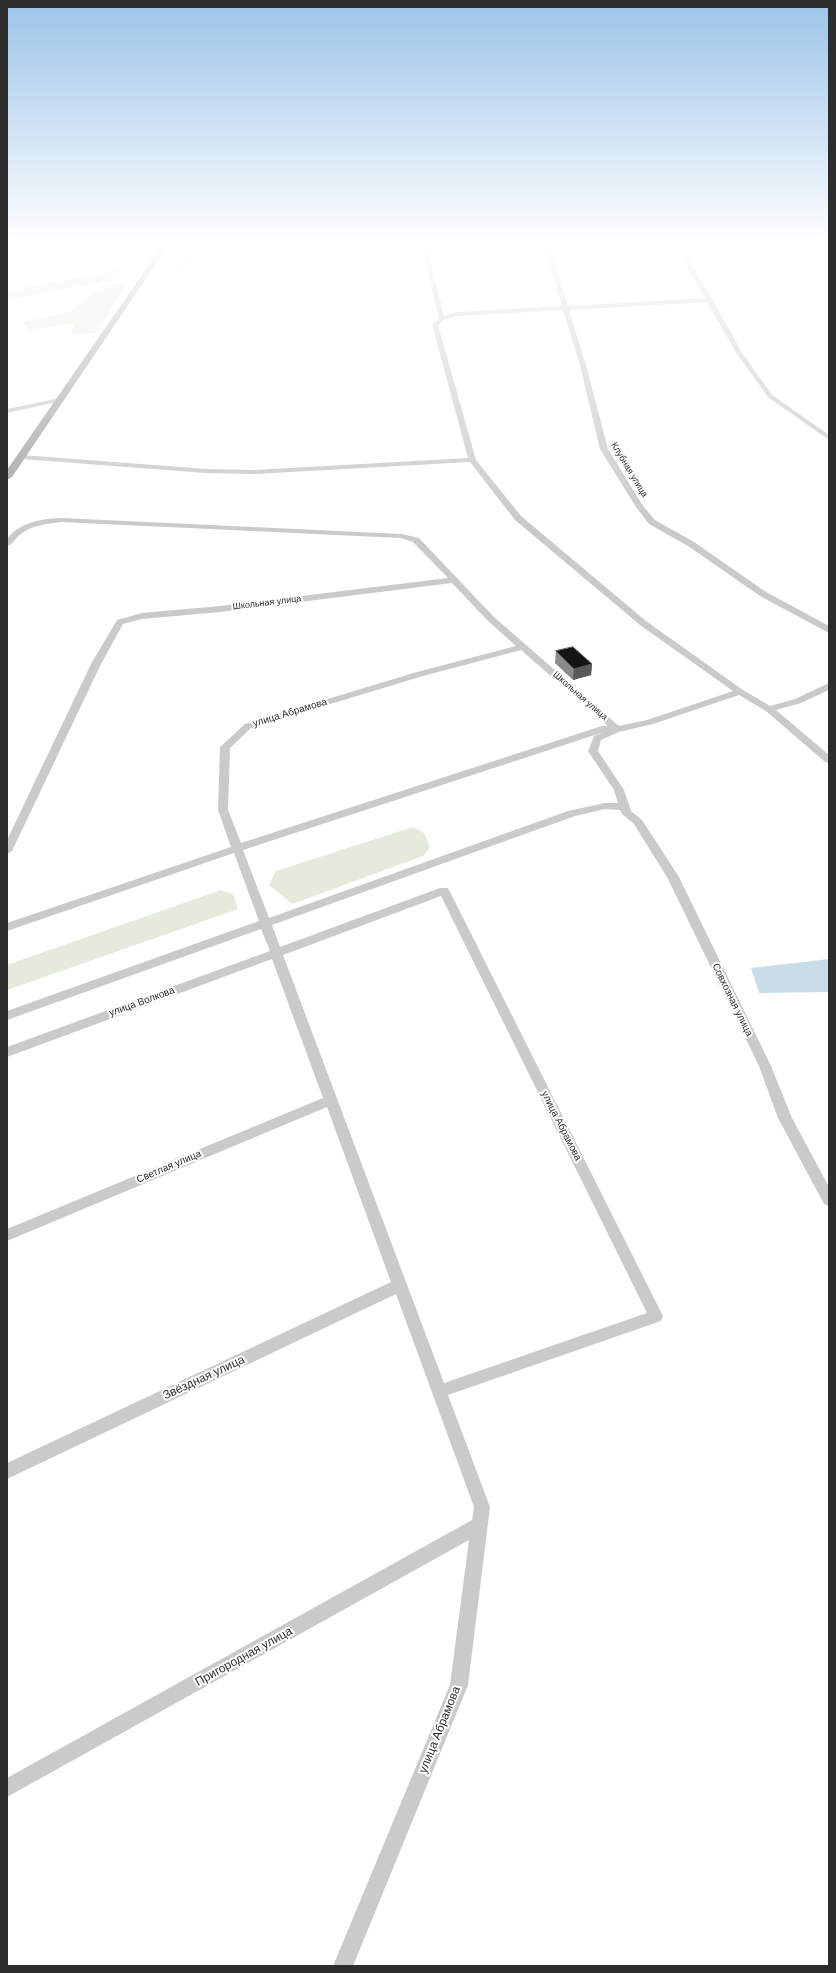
<!DOCTYPE html>
<html>
<head>
<meta charset="utf-8">
<style>
	body { margin:0 }
	#map { position:relative; width:836px; height:1973px; overflow:hidden; background:#fff; font-family:"DM Sans",sans-serif }
	canvas { display:block }
	.frame { position:absolute; inset:0; border:8px solid #2d2d2d; pointer-events:none }
</style>
</head>
<body>
<div id="map">
<canvas width="836" height="1973"></canvas>
<div class="frame"></div>
</div>
<script>
const context = document.querySelector('canvas').getContext('2d');
context.lineJoin = 'round';
function fill(path, color) {
  context.fillStyle = color;
  context.fill(path, 'evenodd');
}
function strokePath(path, color, width, dash) {
  context.strokeStyle = color;
  context.lineWidth = width;
  context.lineCap = dash ? 'butt' : 'round';
  context.setLineDash(dash || []);
  context.stroke(path);
}
function write(font, color, halo, rows, align = 'center') {
  context.font = font + ' "DM Sans",sans-serif';
  context.lineWidth = 4;
  context.setLineDash([]);
  context.textBaseline = 'middle';
  context.strokeStyle = halo;
  context.fillStyle = color;
  for (const [text, x, y, turn = 0] of rows) {
    context.save();
    context.translate(x, y);
    context.rotate((+turn || 0) * Math.PI / 180);
    context.textAlign = isNaN(turn) ? turn : align;
    if (halo) context.strokeText(text, 0, 0);
    context.fillText(text, 0, 0);
    context.restore();
  }
}
fill(new Path2D(`
	M248 243H284L171 268 182 257Z
	M126 268 114 280 7 300V291Z
	M127 283 96 333 71 334 75 323 29 330 23 322 70 312 103 285Z
	M413 827 424 833 430 847 423 856 292 904 269 885 276 871Z
	M221 890 233 894 238 909 7 990V965Z`), '#e4eadc');
fill(new Path2D(`
	M829 959V992L759 993 751 968Z`), '#c9dde8');
fill(new Path2D(`
	M420 243H426L444 316 457 312 562 306 543 243H549L568 306 705 298 674 243H680L743 354 772 395 829 435V440L768 397 737 354 707 302 569 310 586 365 608 449 643 506 655 520 694 542 766 592 829 626V633L760 596 688 546 649 524 636 507 600 449 580 365 563 310 458 316 444 320 438 325 476 460 521 516 646 621 743 690 770 706 795 699 829 683V690L801 703 776 710 829 755V763L825 762 766 711 739 695 653 724 619 732 601 740 598 751 624 790 631 811 642 820 679 877 771 1066 792 1118 829 1187V1206L824 1204 778 1118 759 1066 667 877 634 824 622 814 620 810 605 809 575 816 272 925 280 947 440 888H448L663 1316 661 1321 448 1395 490 1507 468 1685 353 1966H333L450 1685 469 1540 7 1797V1778L472 1520 474 1507 396 1294 7 1479V1463L391 1282 327 1107 7 1241V1229L323 1098 272 959 7 1057V1047L270 951 261 929 7 1020V1011L259 921 234 853 7 931V923L231 847 218 810 220 747 245 724 417 672 516 646 488 621 452 583 220 612 142 619 123 624 101 664 12 851 7 854V840L91 664 117 620 142 613 220 606 448 578 413 542 401 538 61 522C47 524 32 525 21 534 16 537 13 545 7 546V539C20 522 41 519 61 518L401 534 419 538 494 617 619 726 647 720 733 691 640 625 515 520 470 462 255 474 206 473 22 459 18 457 22 455 206 469 255 470 468 458 432 324 439 318ZM521 650 608 726H602L241 843 228 810 230 748 251 728 423 676ZM604 732 594 736 588 751 614 790 618 803H605L568 811 269 918 243 850ZM441 896 647 1313 444 1383 283 955Z
	M60 398 63 400 62 401 7 413V409Z`), '#cacaca');
fill(new Path2D(`
	M164 243H170L12 477 7 480V470Z`), '#a5a5a5');
fill(new Path2D(`
	M556 651 592 664 591 675 573 680 555 663Z`), '#8a8a8a');
fill(new Path2D(`
	M592 664 591 675 573 680 574 669Z`), '#5a5a5a');
const building = new Path2D(`
	M573 647 592 664 574 669 556 651Z`);
fill(building, '#141414');
strokePath(building, '#5a5a5a', 1);
const sky = context.createLinearGradient(0, 0, 0, 519);
sky.addColorStop(0, '#9bc4e8');
sky.addColorStop(0.47, '#fff');
sky.addColorStop(1, '#ffffff00');
context.fillStyle = sky;
context.fillRect(0, 0, 836, 519);
write('9px', '#2d2d2d', '#fff', [
	["Клубная улица",629,470,59],
	["Школьная улица",267,603,-7],
	["Школьная улица",580,696,41]
]);
write('10px', '#2d2d2d', '#fff', [
	["улица Абрамова",290,713,-17],
	["Совхозная улица",732,1000,64],
	["улица Волкова",142,1002,-20],
	["улица Абрамова",561,1126,63],
	["Светлая улица",169,1167,-23]
]);
write('12px', '#2d2d2d', '#fff', [
	["Звёздная улица",204,1378,-25],
	["Пригородная улица",244,1657,-29],
	["улица Абрамова",440,1730,-68]
]);
</script>
</body>
</html>
